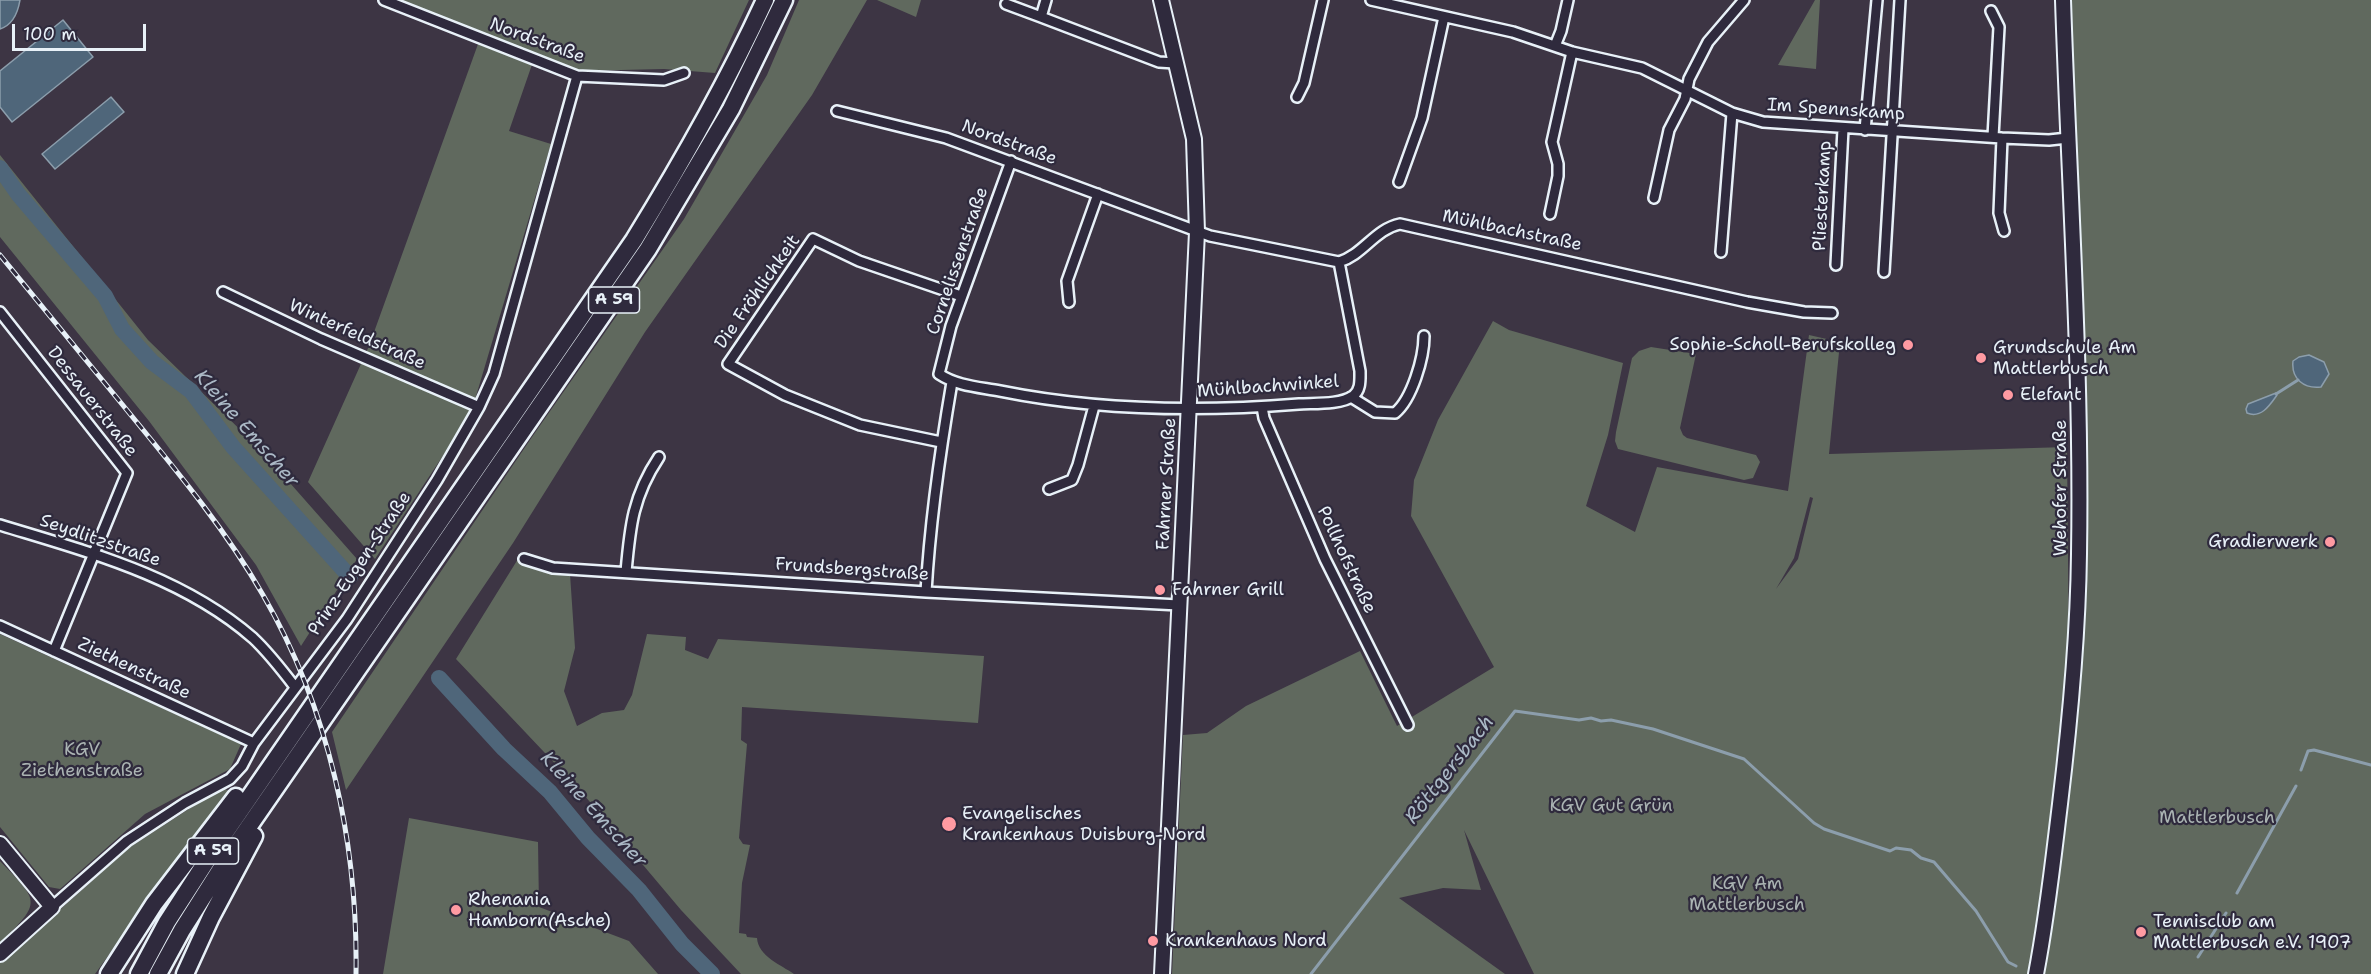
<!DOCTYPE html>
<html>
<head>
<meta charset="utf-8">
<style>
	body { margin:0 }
	#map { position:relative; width:2371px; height:974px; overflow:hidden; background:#3d3544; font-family:"Shantell Sans",sans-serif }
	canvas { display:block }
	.scale { position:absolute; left:12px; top:24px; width:134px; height:27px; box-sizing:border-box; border:3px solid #e8f1f8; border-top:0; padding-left:8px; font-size:18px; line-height:21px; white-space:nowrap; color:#e8f1f8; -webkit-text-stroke:4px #2f2a3d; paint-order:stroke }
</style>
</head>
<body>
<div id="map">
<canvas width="2371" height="974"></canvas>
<div class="scale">100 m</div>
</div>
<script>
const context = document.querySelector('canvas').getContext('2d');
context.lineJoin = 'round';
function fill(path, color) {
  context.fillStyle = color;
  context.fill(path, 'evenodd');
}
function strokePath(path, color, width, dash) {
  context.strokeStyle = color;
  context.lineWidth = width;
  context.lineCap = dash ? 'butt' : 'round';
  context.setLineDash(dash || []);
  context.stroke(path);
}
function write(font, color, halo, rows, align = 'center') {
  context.font = font + ' "Shantell Sans",sans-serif';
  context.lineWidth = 4.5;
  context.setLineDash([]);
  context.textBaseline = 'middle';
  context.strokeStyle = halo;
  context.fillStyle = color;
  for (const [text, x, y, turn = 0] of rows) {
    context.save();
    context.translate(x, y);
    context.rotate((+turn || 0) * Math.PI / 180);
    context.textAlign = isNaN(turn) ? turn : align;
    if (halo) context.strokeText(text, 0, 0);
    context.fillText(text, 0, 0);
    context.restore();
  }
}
fill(new Path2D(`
	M395 0H749L715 73 664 69 579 71 536 53 509 131 551 144 471 413 375 559 308 482 369 346 482 33Z
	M799 0H867L812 95 645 332 513 543 346 790 332 732 532 437 684 219 767 75Z
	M877 0H921L916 17Z
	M1815 0H1820L1816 69 1778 65Z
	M2071 0H2371V974H2039L2069 753 2078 353Z
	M0 155 148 340 260 449 357 559 301 646 256 565 149 421 0 237Z
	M1493 321 1509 330 1623 363 1608 435 1586 506 1635 532 1657 467 1788 491 1809 335 1840 342 1829 454 2067 447 2069 669 2035 950 2028 974H1534L1464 830 1481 890 1443 888 1399 898 1505 974H1172L1183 735 1207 733 1246 706 1360 651 1397 726 1494 667 1411 516 1414 480 1438 420ZM1810 497 1813 498 1798 559 1776 589 1794 558Z
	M1651 347 1696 354 1680 428 1683 435 1687 438 1756 455 1760 462 1753 478 1744 480 1618 449 1615 441 1616 432 1632 358 1639 351Z
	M518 559 541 571 570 574 575 648 564 691 577 726 602 713 624 710 632 695 647 634 686 637 685 650 708 659 718 639 984 656 978 723 742 707 741 740 747 744 739 838 743 844 750 845 742 883 739 933 746 934 747 937 757 938C758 956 781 965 794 974H741L681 910 579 789 456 659Z
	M0 634 241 744 230 769 145 814 60 889 49 887 0 827Z
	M223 787 231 793 203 824 95 974H0V963L130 847Z
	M409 818 538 842 539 907 629 941 658 974H383Z
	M0 861C39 902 43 901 0 943Z`), '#60695e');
const water = new Path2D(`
	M0 0H20C18 12 13 25 0 29Z
	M63 20 93 57 12 122 0 107V71Z
	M111 97 124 112 55 169 42 154Z
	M2309 355 2324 362 2329 374 2321 387C2304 389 2291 379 2293 361L2299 357Z
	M2276 393 2277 395C2270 405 2261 419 2247 413L2246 409 2248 404Z`);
fill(water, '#4f667a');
strokePath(water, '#8c9eac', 1.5);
strokePath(new Path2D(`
	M2276 394 2298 380
	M2301 770 2308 751 2314 750 2371 765
	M2237 893 2296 786
	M2198 957 2226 913
	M1311 974 1515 711 1579 720 1591 718 1601 721 1611 720 1653 729 1744 759 1814 823 1824 829 1890 851 1896 848 1911 850 1921 858 1934 862 1976 911 2008 962 2016 966`), '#8c9eac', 3);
strokePath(new Path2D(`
	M0 168 18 194 105 296 122 329 152 362 191 391 233 447 350 577
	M439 678 504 749 550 792 588 838 639 890 682 944 712 974`), '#4f667a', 16);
const street = new Path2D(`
	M384 0 577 76 664 80 684 73
	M1046 0 1041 17 1159 62 1175 63
	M1371 0 1513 32 1572 52 1642 68 1732 113 1763 122 2002 138 2049 140 2068 138
	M1006 4 1041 17
	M1991 11 1999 27 1993 137
	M1555 46 1561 31 1568 0
	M1297 97 1304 83 1323 0
	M837 111 946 138 1210 236 1339 262C1363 255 1375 229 1400 224L1747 302 1804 312 1832 313
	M1865 130 1877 0
	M2002 138 1999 213 2004 231
	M1011 161 951 326 939 374C957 386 979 387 1000 391 1099 411 1199 412 1299 404 1314 403 1340 405 1353 396 1361 390 1360 380 1360 371L1339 262
	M1399 182 1422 118 1444 17
	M1654 198 1669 130 1685 99 1689 79 1708 42 1744 0
	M1550 214 1558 176V164L1552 142 1572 52
	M1721 252 1732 113
	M1836 265 1843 129
	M1884 272 1900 0
	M223 292 321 339 479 407
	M1069 302 1067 281 1098 194
	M0 312 127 473 54 651
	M1351 397 1375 412 1395 413C1412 399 1424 358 1424 336
	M1262 407 1264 418 1325 559 1408 725
	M941 442 860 425 785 395 728 364 813 239 859 261 961 296
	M1049 489 1072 480 1078 465 1094 406
	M0 525C88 552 182 576 253 638 269 653 282 670 295 687
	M524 559 553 568 926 592 1179 605
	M626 572C630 526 633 496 659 457
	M926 592C930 521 940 452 952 382
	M0 626 254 743
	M52 907 127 841 185 803 230 779 242 766 254 743 347 619 437 480 479 407 494 374 577 76`);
const secondary = new Path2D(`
	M1161 0 1194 139 1197 232 1162 974
	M0 844 52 907 0 954
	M2036 974C2047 918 2053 861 2060 804 2070 721 2078 638 2079 554 2082 370 2069 185 2063 0`);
const highway = new Path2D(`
	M109 974 154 904 236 797
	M139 974 167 922 222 837 634 240C682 162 727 83 765 0
	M158 974 182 930 236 845 648 249 731 109 784 0
	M185 974 211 917 254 836`);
strokePath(street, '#e8f1f8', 14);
strokePath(secondary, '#e8f1f8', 18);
strokePath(highway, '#e8f1f8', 21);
strokePath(street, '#2f2a3d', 9);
strokePath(secondary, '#2f2a3d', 14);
strokePath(highway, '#2f2a3d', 16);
const rail = new Path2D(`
	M0 255C45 310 90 365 135 420 181 476 227 532 263 595 329 709 358 843 356 974`);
strokePath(rail, '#e8f1f8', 5);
strokePath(rail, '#2f2a3d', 3, [9]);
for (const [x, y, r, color] of [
	[1908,345,6,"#ff9aa2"],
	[1981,358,6,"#ff9aa2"],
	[2008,395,6,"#ff9aa2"],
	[2330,542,6,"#ff9aa2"],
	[1160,590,6,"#ff9aa2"],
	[949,824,8,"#ff9aa2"],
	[456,910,6,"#ff9aa2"],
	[2141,932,6,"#ff9aa2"],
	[1153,941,6,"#ff9aa2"]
]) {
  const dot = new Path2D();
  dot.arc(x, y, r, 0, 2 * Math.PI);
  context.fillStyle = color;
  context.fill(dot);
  strokePath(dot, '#2f2a3d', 2);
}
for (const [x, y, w] of [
	[614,300,51],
	[213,851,51]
]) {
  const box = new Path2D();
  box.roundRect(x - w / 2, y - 13, w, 26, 4.5);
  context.fillStyle = '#2f2a3d';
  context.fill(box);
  strokePath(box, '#e8f1f8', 1.5);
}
write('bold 16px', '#e8f1f8', null, [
	["A 59",614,300],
	["A 59",213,851]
]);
write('18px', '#e8f1f8', '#2f2a3d', [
	["Nordstraße",537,41,20],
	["Im Spennskamp",1836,110,4],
	["Nordstraße",1009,143,20],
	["Pliesterkamp",1823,196,-87],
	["Mühlbachstraße",1512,231,12],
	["Cornelissenstraße",958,261,-71],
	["Die Fröhlichkeit",758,292,-55],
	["Winterfeldstraße",357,335,24],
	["Mühlbachwinkel",1268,387,-4],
	["Dessauerstraße",92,402,52],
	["Fahrner Straße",1167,484,-87],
	["Wehofer Straße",2061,488,-90],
	["Seydlitzstraße",100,541,19],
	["Pollhofstraße",1346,560,65],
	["Prinz-Eugen-Straße",360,564,-56],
	["Frundsbergstraße",852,570,4],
	["Ziethenstraße",134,669,25]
]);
write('18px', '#e8f1f8', '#2f2a3d', [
	["Sophie-Scholl-Berufskolleg",1896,345,"right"],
	["Grundschule Am",1993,348],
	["Mattlerbusch",1993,369],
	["Elefant",2020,395],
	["Gradierwerk",2318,542,"right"],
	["Fahrner Grill",1172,590],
	["Evangelisches",962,814],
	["Krankenhaus Duisburg-Nord",962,835],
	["Rhenania",468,900],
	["Hamborn(Asche)",468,921],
	["Tennisclub am",2153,922],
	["Mattlerbusch e.V. 1907",2153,943],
	["Krankenhaus Nord",1165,941]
], 'left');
write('18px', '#abb4b3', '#2f2a3d', [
	["KGV",82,750],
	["Ziethenstraße",82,771],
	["KGV Gut Grün",1611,806],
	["Mattlerbusch",2217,818],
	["KGV Am",1747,884],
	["Mattlerbusch",1747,905]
]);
write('italic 20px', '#abb9c6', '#2f2a3d', [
	["Kleine Emscher",246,429,49],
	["Röttgersbach",1450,770,-52],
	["Kleine Emscher",593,810,48]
]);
</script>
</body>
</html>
